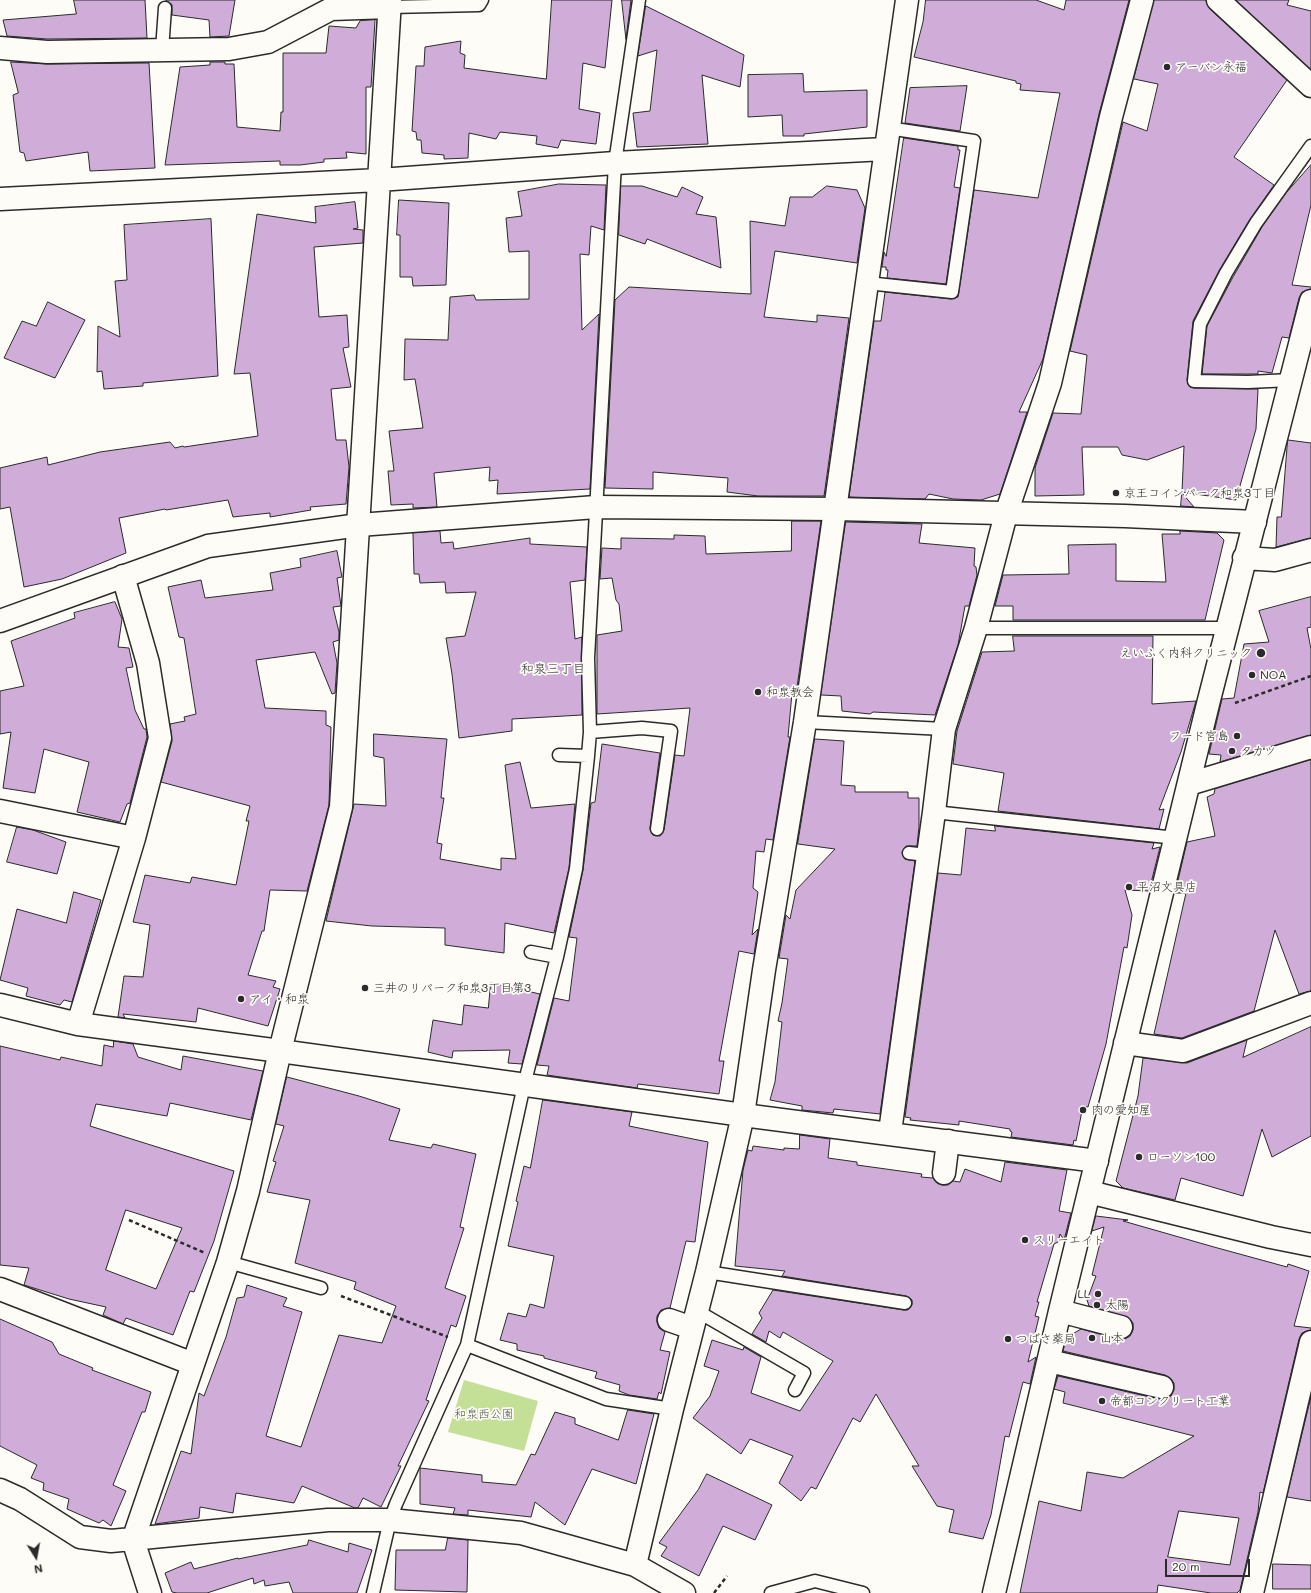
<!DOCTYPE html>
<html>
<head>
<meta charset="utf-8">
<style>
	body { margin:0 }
	#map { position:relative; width:1311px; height:1593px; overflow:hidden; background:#fdfcf7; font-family:Mali,sans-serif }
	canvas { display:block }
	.north { position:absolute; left:16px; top:1537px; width:40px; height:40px; -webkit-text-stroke:3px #fdfcf7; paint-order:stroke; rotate:169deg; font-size:11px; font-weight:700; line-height:16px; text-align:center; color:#2b2b2b }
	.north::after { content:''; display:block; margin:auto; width:14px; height:18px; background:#2b2b2b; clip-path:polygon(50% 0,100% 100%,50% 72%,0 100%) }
	.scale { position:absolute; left:1165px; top:1559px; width:85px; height:18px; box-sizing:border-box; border:2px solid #2b2b2b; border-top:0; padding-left:5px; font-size:12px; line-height:14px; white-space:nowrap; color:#2b2b2b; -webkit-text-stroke:3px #fdfcf7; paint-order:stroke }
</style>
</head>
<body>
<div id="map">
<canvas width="1311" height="1593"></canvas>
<div class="north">N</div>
<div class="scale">20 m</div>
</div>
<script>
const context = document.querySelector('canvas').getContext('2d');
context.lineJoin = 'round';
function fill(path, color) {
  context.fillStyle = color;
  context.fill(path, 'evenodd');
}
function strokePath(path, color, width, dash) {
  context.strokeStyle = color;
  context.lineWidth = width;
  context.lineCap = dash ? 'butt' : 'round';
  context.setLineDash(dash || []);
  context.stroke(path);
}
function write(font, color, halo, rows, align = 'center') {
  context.font = font + ' Mali,"Klee One",sans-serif';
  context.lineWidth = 3.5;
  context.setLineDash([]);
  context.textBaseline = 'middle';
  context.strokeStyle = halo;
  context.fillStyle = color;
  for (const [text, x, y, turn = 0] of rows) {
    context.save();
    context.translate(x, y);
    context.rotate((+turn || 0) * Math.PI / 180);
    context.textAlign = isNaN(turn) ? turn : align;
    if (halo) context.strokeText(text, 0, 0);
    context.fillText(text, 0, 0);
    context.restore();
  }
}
fill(new Path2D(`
	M464 1380 538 1401 524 1451 448 1432Z`), '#c4e097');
const building = new Path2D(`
	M74 0H145L147 38 47 39 7 36 3 20 76 14Z
	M166 0H235L229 36 210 37 209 20 172 15V5Z
	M552 0H612L605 68 583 63 579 109 600 113 596 144 561 140 558 148 536 144 537 136 500 132 496 139 469 133 468 158 444 159V155L422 153 421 140H417L416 132 412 131 416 66H424L425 47 461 41 460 53 465 55 464 68 546 79Z
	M622 0H631L626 39Z
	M926 0H1036L1064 10 1066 0H1129L1099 114 1043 359 1019 412H1027L1000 494 981 500 953 499 929 494 925 499 849 497 874 321H881L885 292 951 299 958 297 974 190 1038 198 1060 93 1020 90 1021 84 1016 83V81L914 57 923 22Z
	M1154 0H1206L1210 9 1287 80 1234 157 1274 185 1250 219 1220 269 1193 321 1187 380 1190 387 1194 388 1258 389 1256 429 1236 500 1182 492 1184 446 1147 460 1122 455 1118 447H1082L1084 495 1035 496V468L1053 413 1081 414 1087 355 1070 351 1123 122 1147 131 1158 84 1134 79Z
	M1236 0H1289L1287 5 1311 11V69Z
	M646 6 744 55 740 87 702 75 708 144 637 147 633 113 650 111 657 50 638 56Z
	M375 20 371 87H366V154L346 152 347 158 324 159V162L300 165H280V161L165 165 180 67 210 65V62H225V64H234L237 127 280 131 281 112H283V53H326L329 26 356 28 360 21Z
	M11 62 47 64 149 63 155 168 90 171 88 152 26 161 24 153 20 152 13 95 18 93Z
	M803 74 804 92 867 90V127L804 134V136H783L782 115 748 117V75Z
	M967 86 960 131 905 123 910 88Z
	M904 138 958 146V150H960L954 187 960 188 946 284 887 278 888 270H886V267H882L884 252 886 256Z
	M1311 165V205L1292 285 1311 287V289L1302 292 1299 298 1289 338 1282 337 1272 373 1258 371V374H1202L1207 326 1233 277 1262 227 1286 193Z
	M559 184 606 185 604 230 591 226 589 255 580 254 582 330 599 314 590 489 497 494 498 480 489 481 490 467 434 473 437 507 413 508V504L391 505 388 471H394L389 431 423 428 415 379 404 380 405 339 448 340 450 297 474 295 476 300 529 299V251L509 252 506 218 522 216 518 192Z
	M621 186H642L677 197 682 187 703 197 696 214 716 217 721 268 647 239 645 244 619 235Z
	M827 186 857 190 865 208 857 263 775 251 764 317 817 322V315L849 318 824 496H758L727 492 728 478 653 472V489L605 488 615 300 629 287 751 294 750 221 785 226 790 197H812Z
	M399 200 449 203 446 285 413 286 412 277H400V235H397Z
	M355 202 358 228 353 229 363 230V243L314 247 319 317 347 315 349 347 343 348 351 387 331 389 336 440H346L349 467 346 504 310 507 311 510 270 517V513L233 517 228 500 166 510 165 509 119 518 126 553 62 579 24 587 10 507 0 509V468L47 457 48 465 100 452 170 442 175 448 183 446 184 447 258 436 250 373 234 374 257 214 316 223 315 207Z
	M211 219 218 376 143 383V386L104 389 102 371 97 372 98 326 120 337 115 281 127 280 124 225Z
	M48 302 85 320 55 378 4 358 22 321 36 326Z
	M1288 440 1311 443V538L1276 547 1277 517H1281Z
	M1182 493 1194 507 1181 506Z
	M792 521H821L796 694 792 693 788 737H790L773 840 766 839 764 852 756 851 753 888 758 892 752 935 758 929 754 954 739 951 719 1061H724L719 1094 638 1084 637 1088 547 1075 549 1066 537 1065 554 998 569 1001 577 938 569 937 583 870 591 803 595 802 602 744 660 753 650 828 653 835 660 836 664 830 675 755 684 756 690 708 597 714V635L622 631 619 604 616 600 612 578 600 579 602 548 621 549V538L674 539V535L705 536 706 554 791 551Z
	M846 522 922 524 919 543 975 548 974 566 976 567 977 575 969 606H965L958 645 935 715 873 712 870 714 842 711 841 696 821 695Z
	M440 531 441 543 453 542 454 549 530 538V544L587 547 585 580 570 582 575 639 582 637V715L512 719V731L459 738 452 674 446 638 465 636 476 592 446 593 445 582 420 583 419 574H414L413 533Z
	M1180 531 1217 533 1224 540 1205 620H1013V606H995L1003 575 1069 574 1068 545 1116 544V581L1166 582 1162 534H1180Z
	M337 551 342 577 337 578 341 606 333 607 339 632V640L333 642 337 663 335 693 332 694 315 652 256 660 265 708 326 711V725L331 727 329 805 307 891 270 890 264 931H262L248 975 276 981 273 987 280 989 268 1026 198 1008 196 1022 123 1014 125 1018 118 1017 124 976 143 977 150 925 133 922 145 875 190 883 192 877 236 885 249 821H246L250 806 161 782 172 741 170 724 185 721 184 717 196 714 184 638 179 637 168 587 201 580 205 598 273 590 270 573 301 567 300 559Z
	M1311 597V627L1307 628 1311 649V735L1220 762 1221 755 1209 754 1222 699 1234 698 1244 644 1269 642 1259 611Z
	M115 602 122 619 118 647 129 648 133 667 126 668 135 710 144 729H146L147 737 130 803 127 804 120 822 77 812 89 762 44 749 35 793 3 788 11 732 0 734V691L24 686 11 641 75 618 74 613Z
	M1013 636H1153L1152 704 1196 701 1181 752 1159 810 1164 809 1159 829 998 811 1004 773 953 764 957 731 982 652 1014 651Z
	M374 734 447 739 441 798H444L437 843 442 844 440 859 501 870V858L516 859 505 765 520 762 531 808 575 804 569 868 554 933 505 923 504 953 445 945V928L372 926 326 921 354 804 386 806 384 758 374 756Z
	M815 739 844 741 841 785 855 786V792H908V798H919V827L917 846H906L902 852 905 859 915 861 880 1114 834 1109 833 1113 802 1110V1106L770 1100 775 1082 782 1022 778 1021 782 1003 788 959 779 958 786 915 790 919 796 890 835 849 798 844Z
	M1311 760V991L1299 994 1275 930 1254 1011 1182 1038 1154 1034 1186 893H1175L1187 842 1215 836 1207 797 1214 794 1215 789Z
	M995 826 1154 843 1152 849 1160 847 1149 891 1125 890 1132 915 1127 948 1124 947 1106 1044 1088 1107 1083 1106 1076 1141 1074 1140 1073 1145 1011 1137 1012 1132 1010 1131V1129L959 1121V1125L910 1120 911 1118 905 1117 938 873 961 875 966 828 995 831Z
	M17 827 33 830 66 842 57 874 7 862Z
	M74 892 101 900 72 1002 64 1000 60 1005 26 996 28 988 0 980 17 909 66 923Z
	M491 983 540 994 522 1064 508 1063 510 1050 453 1051 452 1058 428 1052 433 1020 462 1025 464 1005 488 1008Z
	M1311 1027V1136L1272 1157 1262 1129 1243 1196 1181 1178 1175 1200 1123 1188 1116 1181 1138 1096 1143 1058 1187 1063 1247 1040 1243 1057Z
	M114 1041 133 1044 138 1057 181 1070 183 1056 263 1071 251 1120 170 1103 167 1116 96 1104 90 1126 234 1171 214 1241 194 1292 190 1291 173 1335 126 1318 123 1324 103 1315 106 1307 69 1299 24 1285 29 1268 0 1265V1046L60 1060 61 1057 102 1066 104 1045 113 1047ZM126 1210 182 1228 156 1289 106 1270Z
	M287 1077 359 1096 400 1109 389 1140 431 1148 433 1144 476 1154 460 1227 464 1228 445 1288 466 1296 456 1327 451 1325 426 1400 429 1401 398 1466H401L381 1507 363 1498 358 1508H355L302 1486 294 1503 236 1493 233 1513 200 1507 199 1518 155 1524 181 1451 191 1454 199 1393 204 1396 226 1337 237 1298 244 1297 247 1285 287 1298 283 1306 302 1312 266 1436 301 1447 339 1335 382 1343 396 1306 354 1289 356 1282 295 1263 310 1200 267 1192 276 1162 273 1161 284 1126 276 1124Z
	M543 1100 632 1112 629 1126 708 1142 695 1242 686 1241 670 1308 661 1310 657 1316V1322L659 1328 665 1332 660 1350 670 1352 661 1394 659 1392 657 1399 629 1395 619 1391 620 1385 595 1378 597 1372 544 1358V1356L517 1350V1344L500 1340 508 1313 526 1317 530 1304 544 1308 554 1256 508 1246 518 1202 516 1201 524 1166 530 1168Z
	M800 1135 830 1139 828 1158 857 1162V1165L922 1174 921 1177 933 1178 937 1183 942 1185H948L953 1181 960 1182 965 1169 1001 1182 1005 1162 1067 1170 1059 1211 1071 1213 1064 1240 1060 1234 1058 1242 1054 1244 1037 1302H1039L1035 1316 1039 1317 1028 1362 1036 1357 1030 1384 1023 1382 1009 1437 1005 1436 991 1515 983 1539 949 1532 954 1510 937 1506 912 1466H919L876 1394 860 1422 853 1418 816 1489 811 1487 801 1501 779 1483 793 1456 750 1439 741 1454 693 1418 710 1396 719 1371 704 1366 712 1340 743 1350 744 1347 761 1357 751 1393 800 1411 833 1361 783 1332 780 1338 769 1331 766 1342 752 1334 762 1318 759 1313 773 1290 904 1310H908L912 1305V1300L906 1296 782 1276 785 1271 735 1266 743 1170 748 1150 752 1151 753 1146 784 1150V1148L799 1149Z
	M1096 1216 1128 1220 1123 1221 1214 1247 1287 1267 1288 1264 1309 1271 1294 1326 1311 1328V1330L1302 1333 1299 1339 1263 1493 1260 1492 1258 1512 1240 1590 1237 1593H1211L1158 1585 1157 1593H1020L1039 1501 1081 1511 1087 1472 1123 1478 1194 1436 1063 1403 1065 1392 1054 1389 1058 1376 1159 1399H1166L1171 1396 1174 1390V1383L1170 1378 1165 1375 1063 1351 1066 1338 1081 1329 1118 1339H1125L1130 1336 1133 1330V1323L1129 1318 1089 1306 1087 1300 1096 1276 1092 1275 1104 1227 1092 1231ZM1179 1511 1239 1518 1230 1565 1168 1557Z
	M0 1319 52 1342 59 1354 93 1368 92 1370 151 1392 145 1412H142L113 1485 126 1491 111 1526 103 1520 99 1523 67 1509 69 1499 43 1490 44 1483 31 1478 37 1465 0 1446Z
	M1311 1397V1501L1287 1497Z
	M628 1410 654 1414 636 1484 592 1469 565 1525 535 1502 531 1517 468 1510V1515L453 1514 455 1508 420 1504V1468L482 1475V1482L516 1485 531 1454 535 1455 555 1412 575 1418V1424L618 1440Z
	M707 1474 772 1505 755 1540 723 1526 699 1576 661 1556 667 1547 659 1543 698 1490Z
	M448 1538 468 1540 467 1592 395 1590 396 1550H445Z
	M309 1540 348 1552 349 1543 372 1550 357 1593H293L289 1582 265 1586 264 1580 254 1584 253 1578 207 1593H177L172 1592 165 1573 191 1562 194 1569 238 1558V1559L307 1545Z
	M1273 1564 1311 1565V1589H1273Z`);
fill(building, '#cfadd8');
strokePath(building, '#2b2b2b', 1);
const service = new Path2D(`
	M390 7 479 5 482 0
	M162 50 165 8
	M867 283 952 292 974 141 888 128
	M1291 380 1248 382 1194 381 1200 324 1226 273 1256 223 1311 146
	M976 628H1227
	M805 722 944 729
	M590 732 642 728 671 731 657 829
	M559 755 588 756
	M934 812 1176 838
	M909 853 927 855
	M531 952 557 957
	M228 1262 321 1288
	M707 1272 905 1303
	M697 1311 804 1373 795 1390
	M467 1345 606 1399 672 1409
	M373 1593 390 1520 396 1504 467 1345 524 1085 557 957 576 869 588 756 590 732 588 658 615 163 639 0
	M771 1593 815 1581 863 1593`);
const minor = new Path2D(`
	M0 48 47 52 229 49 268 42 331 9 390 7
	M0 199 379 180 615 163 885 149
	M1244 558 1275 560 1311 550
	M1189 784 1311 747
	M0 811 134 838
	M0 1005 78 1024 280 1051
	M78 1024 134 838 160 738 148 663 123 576
	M1125 1043 1183 1051 1311 1003
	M890 1132 934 812 944 729 976 628 1006 514 1050 383 1111 117 1142 0
	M944 1173 948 1141
	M1089 1192 1271 1237 1311 1245
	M0 1289 193 1364
	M1060 1311 1121 1327
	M669 1320 692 1328
	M1049 1361 1162 1387
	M0 1490 20 1499 80 1537 111 1541 328 1520H390L521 1533 635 1565 684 1593
	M635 1565 672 1409 707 1272 743 1115 764 970 805 722 907 0
	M150 1593 133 1540 228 1262 248 1191 280 1051 341 807 390 0
	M994 1593 1060 1311 1208 704 1311 301
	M1252 1593 1311 1342`);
const tertiary = new Path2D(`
	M1218 0 1311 86
	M0 621 208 546 359 525 596 507 835 509 1125 516 1255 522
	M280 1051 743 1115 1097 1161`);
strokePath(service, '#2b2b2b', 15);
strokePath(minor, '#2b2b2b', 25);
strokePath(tertiary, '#2b2b2b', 25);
strokePath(new Path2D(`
	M1235 703 1311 676
	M129 1220 205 1253
	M341 1296 448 1337
	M714 1593 727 1576`), '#2b2b2b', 2.5, [4, 3]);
strokePath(service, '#fdfcf7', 12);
strokePath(minor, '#fdfcf7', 22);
strokePath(tertiary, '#fdfcf7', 22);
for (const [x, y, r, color] of [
	[1167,67,4,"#2b2b2b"],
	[1116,493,4,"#2b2b2b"],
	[1261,653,5,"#2b2b2b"],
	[1252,675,4,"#2b2b2b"],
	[758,692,4,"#2b2b2b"],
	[1237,736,4,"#2b2b2b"],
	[1232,751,4,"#2b2b2b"],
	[1129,887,4,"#2b2b2b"],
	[365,988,4,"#2b2b2b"],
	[241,999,4,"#2b2b2b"],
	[1083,1110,4,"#2b2b2b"],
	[1139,1157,4,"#2b2b2b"],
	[1025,1240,4,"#2b2b2b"],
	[1098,1294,4,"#2b2b2b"],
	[1097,1305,4,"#2b2b2b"],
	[1092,1338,4,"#2b2b2b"],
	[1008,1339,4,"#2b2b2b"],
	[1102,1401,4,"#2b2b2b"]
]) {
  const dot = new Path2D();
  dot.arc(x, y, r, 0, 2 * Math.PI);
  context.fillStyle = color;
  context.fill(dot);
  strokePath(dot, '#fdfcf7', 1.5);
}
write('12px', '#2b2b2b', '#fdfcf7', [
	["アーバン永福",1175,67],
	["京王コインパーク和泉3丁目",1124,493],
	["えいふく内科クリニック",1252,653,"right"],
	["NOA",1260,675],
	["和泉教会",766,692],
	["フード宮島",1229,736,"right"],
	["タカツ",1240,751],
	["平沼文具店",1137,887],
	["三井のリパーク和泉3丁目第3",373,988],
	["アイ・和泉",249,999],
	["肉の愛知屋",1091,1110],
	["ローソン100",1147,1157],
	["スリーエイト",1033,1240],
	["LL",1090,1294,"right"],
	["太陽",1105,1305],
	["山本",1100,1338],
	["つばさ薬局",1016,1339],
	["帝都コンクリート工業",1110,1401]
], 'left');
write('12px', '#515846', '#fdfcf7', [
	["和泉西公園",484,1414]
]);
write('13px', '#2b2b2b', '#fdfcf7', [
	["和泉三丁目",553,669]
]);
</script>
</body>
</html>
